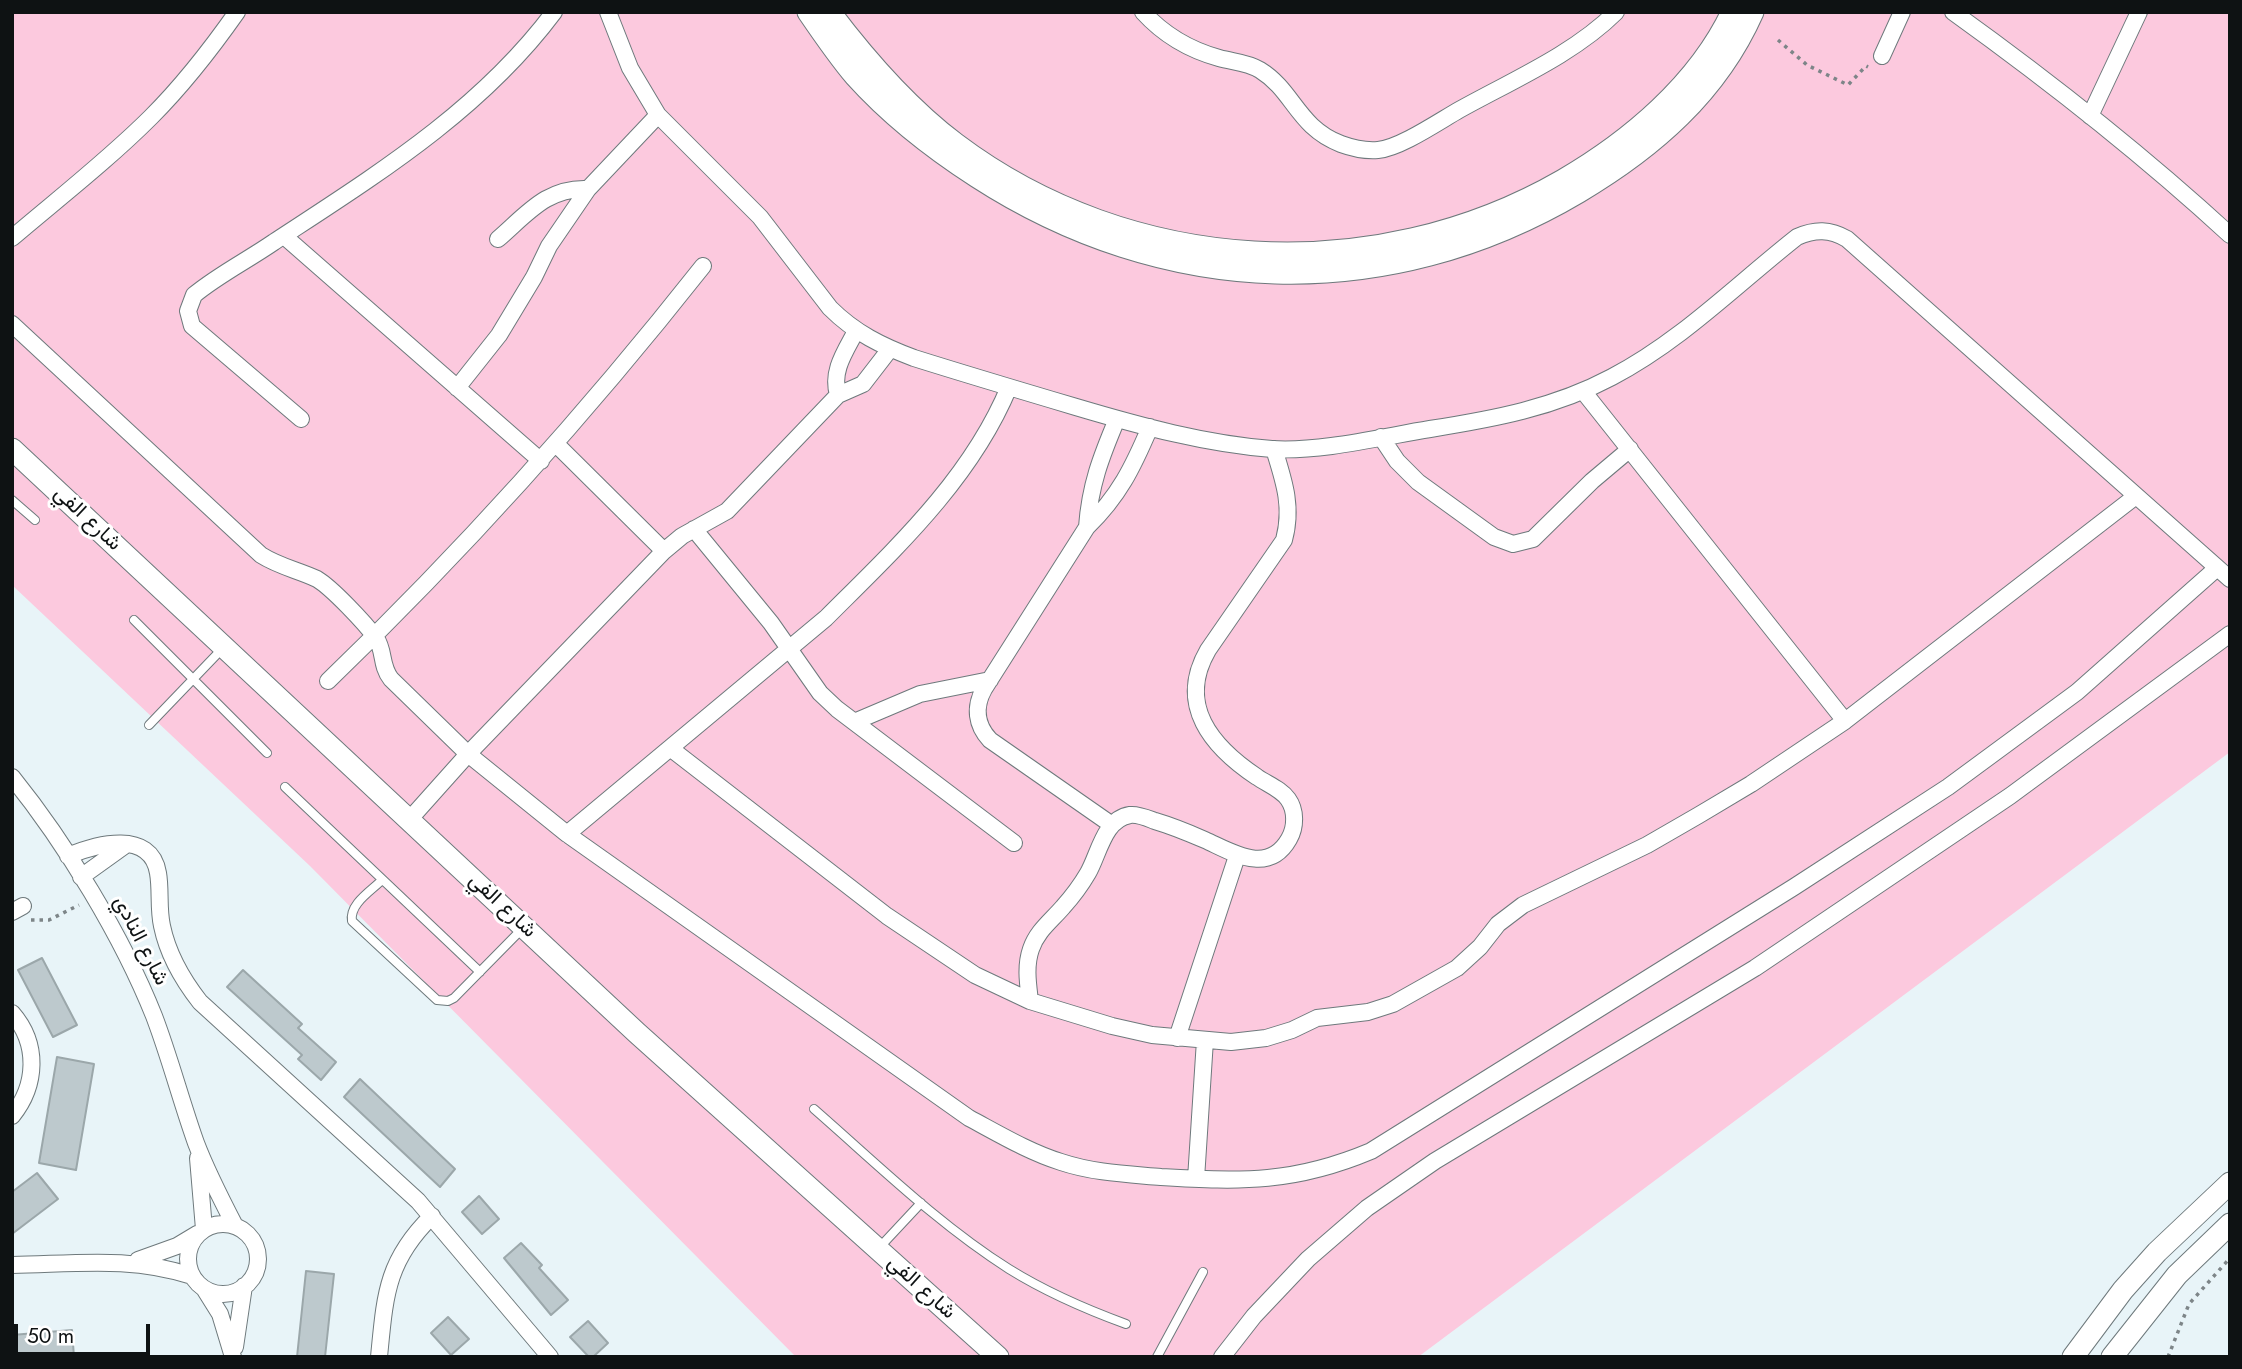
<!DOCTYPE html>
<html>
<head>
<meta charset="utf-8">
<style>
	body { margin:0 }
	#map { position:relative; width:2242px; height:1369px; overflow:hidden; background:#e8f4f8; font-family:Jost,sans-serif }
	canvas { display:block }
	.frame { position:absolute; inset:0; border:14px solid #0e1213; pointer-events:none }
	.scale { position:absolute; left:14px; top:1324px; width:136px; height:32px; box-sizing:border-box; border:4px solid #0e1213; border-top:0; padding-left:9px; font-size:21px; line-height:24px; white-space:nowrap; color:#0e1213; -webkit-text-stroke:5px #fff; paint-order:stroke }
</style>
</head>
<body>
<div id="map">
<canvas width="2242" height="1369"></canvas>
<div class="frame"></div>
<div class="scale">50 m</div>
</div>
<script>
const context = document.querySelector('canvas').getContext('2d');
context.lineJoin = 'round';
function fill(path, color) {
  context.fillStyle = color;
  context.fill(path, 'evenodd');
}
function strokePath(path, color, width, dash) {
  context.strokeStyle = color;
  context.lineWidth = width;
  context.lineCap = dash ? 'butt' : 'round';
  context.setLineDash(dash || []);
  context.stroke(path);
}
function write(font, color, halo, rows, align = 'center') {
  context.font = font + ' Jost,Vazirmatn,sans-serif';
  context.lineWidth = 6;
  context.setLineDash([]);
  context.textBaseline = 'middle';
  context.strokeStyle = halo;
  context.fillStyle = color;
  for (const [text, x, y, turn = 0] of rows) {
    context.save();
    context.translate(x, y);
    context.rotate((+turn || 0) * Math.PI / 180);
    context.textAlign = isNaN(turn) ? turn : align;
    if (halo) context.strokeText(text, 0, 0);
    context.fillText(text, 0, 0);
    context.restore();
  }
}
fill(new Path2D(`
	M12 12H2230V752L1418 1357H796L310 866 12 585Z`), '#fcc9de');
const building = new Path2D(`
	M42 958 77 1025 53 1037 18 970Z
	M243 970 302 1024 298 1028 336 1062 321 1080 298 1059 302 1055 227 987Z
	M57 1057 94 1064 76 1170 39 1163Z
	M360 1079 455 1169 440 1187 344 1097Z
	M37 1173 58 1199 12 1234V1192Z
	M479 1196 499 1219 482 1234 462 1212Z
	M521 1243 542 1265 539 1268 568 1300 551 1315 504 1258Z
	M306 1271 334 1274 325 1357H297Z
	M448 1317 469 1339 451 1355 431 1333Z
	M588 1321 608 1343 593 1357H589L570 1337Z
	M72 1330 74 1357H12V1335Z`);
fill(building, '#bdc9cd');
strokePath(building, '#9ba7aa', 2);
const service = new Path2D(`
	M12 500 35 520
	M134 620 267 753
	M149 725 222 649
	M285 787 480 972
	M382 880C371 891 349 904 352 921L437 1000 448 1001 454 998 522 929
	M814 1109C877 1164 938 1224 1009 1269 1046 1292 1085 1309 1126 1324
	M878 1249 921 1203
	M1157 1357 1203 1272`);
const minor = new Path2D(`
	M608 12 630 68 658 115 760 217 830 308C855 333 882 346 914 358 968 375 1022 391 1076 407 1140 426 1206 444 1272 449 1321 452 1381 437 1430 429 1493 419 1554 408 1612 377 1681 341 1736 285 1797 237 1815 229 1830 229 1847 239L2230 579
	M1143 12C1163 34 1190 50 1219 58 1233 62 1247 62 1260 70 1294 91 1297 127 1341 144 1352 148 1366 151 1378 150 1400 148 1438 122 1459 110 1511 81 1574 54 1616 12
	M1953 12C2049 81 2143 155 2230 235
	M1882 56 1902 12
	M2090 116 2139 12
	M284 236 541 461
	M12 238C59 198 108 160 151 117 183 85 211 49 237 12
	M498 239C527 214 547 187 588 189
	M12 324 261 555C280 567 298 570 317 579 332 588 365 623 376 638 385 651 380 665 391 679L468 754 567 834 969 1118C999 1134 1029 1152 1061 1162 1094 1173 1127 1174 1161 1177 1242 1182 1295 1183 1371 1151L1794 887 1948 787 2077 692 2217 568
	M457 388 499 335 534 277 549 246 588 189 658 115
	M1583 391 1845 721
	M838 395C831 371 845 352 856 331
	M301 419 192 326 188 311 194 295C218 275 248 260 274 242 376 175 480 111 554 12
	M1381 437 1397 461 1418 482 1494 537 1513 544 1533 539 1592 481 1630 449
	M556 444 664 551
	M1087 527C1090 485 1101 457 1117 419
	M694 529 771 623 820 693 837 709 1014 843
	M328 681C463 551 587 413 703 266
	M854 722 920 694 990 680
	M670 748 887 916 975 975 1030 1001 1112 1026 1152 1035 1231 1042 1266 1038 1292 1030 1317 1018 1368 1012 1393 1004 1457 968 1480 947 1498 924 1523 905 1647 845 1699 815 1751 784 1845 721 2136 496
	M12 777C66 844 122 936 154 1016 170 1058 181 1101 196 1143 207 1172 221 1199 235 1226
	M409 820 468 754 664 551 682 536 727 511 838 395 863 384 890 349
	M1112 825 990 740C976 725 974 707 984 689L1087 527C1119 496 1133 467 1150 427
	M567 834 826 618C895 549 971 479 1009 387
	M68 856C96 844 151 829 158 873 161 890 158 908 162 926 168 955 182 979 200 1002L418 1201 550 1357
	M81 877 127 844
	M12 912 23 906
	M1030 1001C1028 984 1025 966 1031 949 1037 931 1051 921 1063 907 1072 897 1081 885 1088 873 1099 854 1104 819 1130 815 1138 814 1147 818 1155 821 1172 826 1189 833 1205 840 1232 852 1268 876 1289 839 1296 827 1296 810 1288 799 1281 789 1267 784 1257 777 1212 747 1176 705 1208 650L1284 540C1293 507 1284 481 1274 449
	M12 1013C39 1044 37 1085 12 1116
	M1177 1038 1237 856
	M198 1158 204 1229
	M1196 1179 1205 1040
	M188 1259a35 35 0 1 1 70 0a35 35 0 1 1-70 0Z
	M138 1260 177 1246 197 1234
	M12 1265C75 1264 131 1256 192 1276
	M205 1290 220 1314 233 1357
	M235 1347 244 1286
	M379 1357C385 1296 386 1261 432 1216
	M1222 1357 1254 1316 1308 1259 1367 1208 1435 1161 1755 968 2010 796 2230 634`);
const tertiary = new Path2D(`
	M808 12C823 34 838 56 855 76 891 116 932 148 977 177 1164 298 1385 307 1579 192 1653 148 1717 93 1753 12
	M830 12C867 61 907 107 956 144 1130 275 1374 289 1563 180 1630 141 1698 84 1732 12
	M12 449 637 1033 998 1357
	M2073 1357 2123 1290 2157 1252 2230 1183
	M2112 1357 2177 1275 2230 1224`);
strokePath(service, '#6e797c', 10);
strokePath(minor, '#6e797c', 18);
strokePath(tertiary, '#6e797c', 23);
strokePath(new Path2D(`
	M1778 40 1807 65 1848 85 1866 66 1868 67
	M31 920H49L79 905
	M2168 1357 2189 1304 2230 1258`), '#7d8588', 3.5, [3.5, 5]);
strokePath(service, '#fff', 8);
strokePath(minor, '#fff', 16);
strokePath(tertiary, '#fff', 21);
write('21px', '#0e1213', '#fff', [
	["شارع الفي",87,519,43],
	["شارع الفي",502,906,43],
	["شارع النادي",140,941,63],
	["شارع الفي",921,1288,42]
]);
</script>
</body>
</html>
